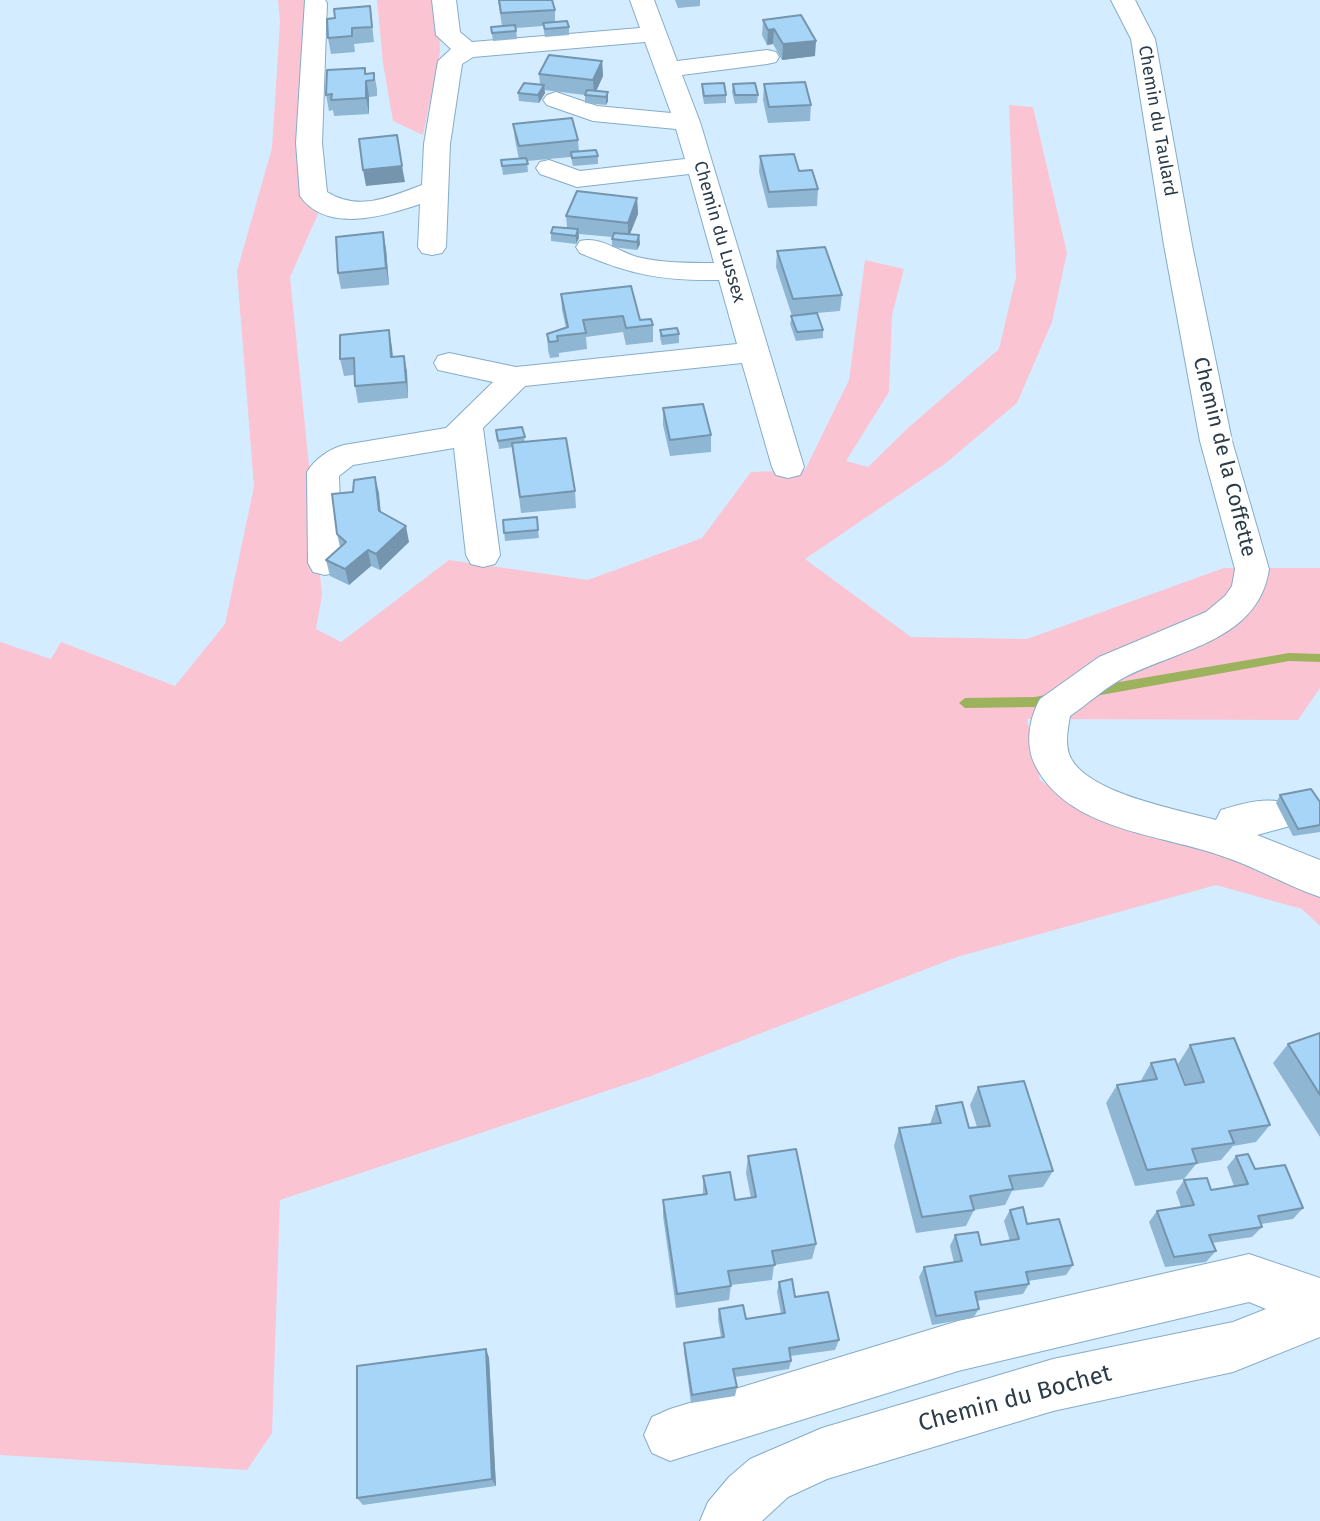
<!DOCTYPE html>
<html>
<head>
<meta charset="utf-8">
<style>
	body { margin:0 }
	canvas { display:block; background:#d4ecff }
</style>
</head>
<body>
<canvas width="1320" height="1521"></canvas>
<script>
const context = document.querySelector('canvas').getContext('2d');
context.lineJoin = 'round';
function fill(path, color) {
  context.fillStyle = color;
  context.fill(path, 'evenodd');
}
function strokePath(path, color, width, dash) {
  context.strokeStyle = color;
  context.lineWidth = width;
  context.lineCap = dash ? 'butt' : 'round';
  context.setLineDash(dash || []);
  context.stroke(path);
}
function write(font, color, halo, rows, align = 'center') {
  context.font = font + ' "Fira Sans",sans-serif';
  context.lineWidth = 5;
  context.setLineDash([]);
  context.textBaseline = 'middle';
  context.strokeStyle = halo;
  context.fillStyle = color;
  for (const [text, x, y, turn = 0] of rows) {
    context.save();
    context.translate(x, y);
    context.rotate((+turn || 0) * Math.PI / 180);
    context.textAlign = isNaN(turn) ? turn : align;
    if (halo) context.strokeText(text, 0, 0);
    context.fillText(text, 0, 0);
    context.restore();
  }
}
fill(new Path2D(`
	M278 0H304L305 6 299 125 318 214 290 277 322 595 316 629 341 642 449 560 588 580 702 538 751 472 805 470 849 380 865 260 904 269 892 315 889 392 846 461 868 467 908 428 999 349 1016 277 1009 105 1033 107 1067 253 1052 322 1017 403 946 463 805 559 911 637 1027 639 1224 568H1320V688L1298 720 1027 719 1040 780 1081 809 1201 847 1320 894V926L1302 909 1216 885 957 957 651 1076 280 1200 272 1433 247 1470 0 1455V642L51 659 61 642 175 686 225 624 254 487 237 271 272 148 280 22Z
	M377 0H438L440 52 423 135 393 121 383 63Z`), '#fbc4d2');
fill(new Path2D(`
	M1289 653 1320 654V662L1289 661 1090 697 1084 692 1090 687Z
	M1055 693 1061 698 1059 701 1035 707 965 708 959 703 965 698 1035 697Z`), '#9db25d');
const minor = new Path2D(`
	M305 0H325L327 3 322 143 327 192C360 212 389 197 422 185L424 144 438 61 451 49 436 35 432 0H456L460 32 472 42 640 28 630 0H654L677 61 767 50 776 52 779 57 776 62 767 64 682 75 700 122 804 467 800 475 788 478 776 475 772 467 742 363 525 386 483 428 500 555 495 564 483 567 471 564 466 555 454 448 353 465 339 476 342 563 337 572 325 575 313 572 308 563 307 472C315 459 329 449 344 445L446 428 493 382 438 370 434 363 438 356 449 353 516 367 737 344 719 280C663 281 631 275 580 253L576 247 580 241C601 236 617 251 637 257 662 263 688 263 714 263L689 174 577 187 540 174 536 168 540 162 549 160 580 171 685 159 676 129 593 121 547 105 543 100 547 95 556 92 597 106 671 113 645 42 473 57 462 64 450 144 446 247 442 253 432 255 422 253 418 247 420 204C385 216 327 234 300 196L296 143Z
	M1111 0H1135L1155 39 1192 245 1232 441 1269 569C1259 639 1182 649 1127 676 1107 686 1089 703 1070 716 1068 728 1065 742 1069 754 1083 793 1180 810 1216 820L1221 810C1243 803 1268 796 1290 804L1296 815 1290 826 1257 835 1320 860V897C1287 886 1256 867 1222 856 1161 834 1068 831 1035 765 1025 744 1029 719 1040 699L1099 657 1206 612 1225 596 1232 586 1235 569 1200 441 1164 245 1131 39Z
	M1249 1254 1320 1278V1337L1233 1372 1053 1411 827 1479 788 1497 762 1521H700L708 1502 729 1477 750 1459 822 1428 1053 1359 1233 1322 1266 1309 1249 1302 958 1371 670 1461 652 1453 644 1435 652 1417 670 1409 958 1321Z`);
strokePath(minor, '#85acc9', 2);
fill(minor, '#fff');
fill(new Path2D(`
	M498 0 555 10V22L569 27V35L545 37 543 26 516 28 517 39 493 41 491 27 502 26Z
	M675 0H700V6L678 8Z
	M370 6 374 42 354 44 355 52 331 54 328 38 335 18Z
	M763 20 815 56 782 60 773 44 767 45 762 35Z
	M602 61 603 76 596 91 608 92V101L606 105 585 103V95L544 90 545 93 539 103 519 101 518 93 540 84 539 74Z
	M365 68 366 74 374 73 377 89V96L369 97V114L334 116 333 110 329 111 326 95Z
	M702 84 726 95V103L704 104 702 92Z
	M733 84 758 95 757 103 735 104 732 92Z
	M764 84 811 105 810 121 768 123 763 100Z
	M513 124 578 140 579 152 598 156V164L573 166 571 157 527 161 528 172 503 175 501 160 519 159 515 140Z
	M760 156 799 171 818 189 817 206 768 208 759 172Z
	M637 198 638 214 630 234 639 235 640 244 637 250 612 247V237L579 234V238L576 244 551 241V233L567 228 566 216Z
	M383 232 386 249 389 285 341 289 338 273Z
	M777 251 842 295 840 311 817 313 823 330V338L796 341 790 324 792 316 776 267Z
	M561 294 640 320 653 325V342L626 345 623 332 586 337 587 349 559 353V357L550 358 548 350 547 334 566 328 562 310Z
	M389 330 393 357 404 356 407 372 408 398 358 403 355 386 354 375 344 376 340 359Z
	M660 330 679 334V343L662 345 660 338Z
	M663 408 711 435V452L670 456 663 425Z
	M522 427 525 442 575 491 576 508 521 513 513 447 499 449 496 430Z
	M375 477 381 512 409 542 380 570 371 566 349 585 330 576 326 560 340 547 337 534 353 492Z
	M503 520 538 530 539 538 505 541Z
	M1280 795 1320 802V832L1293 836 1276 803Z
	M1320 1033V1137L1273 1063 1288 1044Z
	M1190 1045 1270 1125 1256 1142 1233 1146 1221 1160 1196 1164 1184 1179 1135 1186 1106 1103 1117 1085 1140 1082 1151 1063 1186 1085 1178 1064Z
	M978 1087 1053 1171 1043 1187 1012 1191 1005 1205 974 1210 966 1226 916 1233 894 1146 899 1128 930 1124 936 1106 969 1128 977 1127 970 1105Z
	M748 1156 816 1244 812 1259 774 1265 772 1280 731 1285 729 1300 676 1308 663 1216V1200L703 1194V1176L735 1200 751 1198 746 1173Z
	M1236 1156 1255 1169 1303 1208 1293 1219 1261 1224 1262 1227 1252 1237 1212 1243 1216 1251 1206 1262 1165 1267 1149 1222 1157 1211 1181 1207 1176 1192 1184 1180 1211 1190 1234 1186 1227 1167Z
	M1010 1210 1073 1265 1066 1275 1028 1281 1029 1284 1023 1294 977 1301 979 1309 973 1318 932 1325 919 1277 924 1267 954 1263 950 1246 955 1235 981 1245 1010 1241 1004 1221Z
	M779 1282 839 1340 835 1350 790 1356 791 1361 789 1369 735 1377 737 1387 735 1396 691 1403 684 1352V1343L721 1337 718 1319 719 1309 746 1319 781 1314 777 1292Z
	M486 1349 489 1358 496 1486 363 1505 357 1498Z`), '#8fb7d4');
fill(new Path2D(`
	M774 29 773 44 767 45 768 30Z
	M816 41 815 56 782 60 783 44Z
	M602 61 603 76 594 96 593 80Z
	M365 68 369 97V114L366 98Z
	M544 85 545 93 539 103 538 95Z
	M608 92V101L606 105V97Z
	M402 166 405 182 366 186 363 170Z
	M637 198 638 214 628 239V223Z
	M578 229 579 238 576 244V236Z
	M383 232 386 249 389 285 386 268Z
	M639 235 640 244 637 250V242Z
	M389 330 392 347 394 374 391 357Z
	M404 356 407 372 408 398 406 382Z
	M375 477 379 493 382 527 379 511Z
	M406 526 409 542 380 570 376 554Z
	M368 550 371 566 349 585 345 569Z
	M486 1349 489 1358 496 1486 492 1479Z`), '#7495ad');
const building = new Path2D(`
	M499 0H552L555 10 501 13Z
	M370 6 372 27 352 28V36L328 38 327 19 335 18 334 9Z
	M801 15 816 41 783 44 774 29 768 30 763 20Z
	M567 21 569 27 545 29 543 23Z
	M515 25 516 31 492 33 491 27Z
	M549 55 602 61 593 80 539 74Z
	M365 68V74L374 73V80L366 81V98L331 100 332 94 326 95 327 70Z
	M805 82 811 105 769 107 764 84Z
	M524 83 544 85 538 95 518 93Z
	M724 83 726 95 704 96 702 84Z
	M755 83 758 95H735L733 84Z
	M587 90 608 92 606 97 585 95Z
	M572 118 578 140 519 146 513 124Z
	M397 135 402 166 363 170 359 139Z
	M596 150 598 156 572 158 571 152Z
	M794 154 799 171 812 170 818 189 769 192 760 156Z
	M526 158 528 164 502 166 501 160Z
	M577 191 637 198 628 223 566 216Z
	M553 227 578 229 576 236 551 233Z
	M383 232 386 268 338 273 336 237Z
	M614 233 639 235 637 242 612 239Z
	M825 247 842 295 793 299 777 251Z
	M631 286 640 320 651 319 653 325 626 328 623 316 583 320 586 333 557 336 558 341 549 342 547 334 568 327 561 294Z
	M817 313 823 330 797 332 791 316Z
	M677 328 679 334 662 336 660 330Z
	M389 330 391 357 404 356 406 382 355 386 354 358 340 359V335Z
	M703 404 711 435 670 440 663 408Z
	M522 427 525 437 498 441 496 430Z
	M566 438 575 491 520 497 512 443Z
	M375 477 379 511 406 526 376 554 368 550 345 569 326 560 346 542 337 534 332 494 353 492 354 480Z
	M537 517 538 530 504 533 503 520Z
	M1311 789 1320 802V825L1298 829 1280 795Z
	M1320 1033V1095L1288 1044Z
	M1234 1038 1270 1125 1229 1131 1234 1143 1192 1149 1197 1163 1147 1170 1117 1085 1157 1079 1151 1063 1175 1059 1185 1085 1204 1082 1190 1045Z
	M1024 1081 1053 1171 1009 1176 1013 1189 970 1196 974 1210 922 1217 899 1128 941 1123 936 1106 962 1102 969 1128 990 1126 978 1087Z
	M796 1149 816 1244 772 1251 775 1265 728 1271 731 1286 677 1294 663 1200 707 1194 703 1176 730 1172 735 1200 756 1197 748 1156Z
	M1248 1154 1255 1169 1285 1165 1303 1208 1258 1216 1262 1227 1209 1235 1216 1251 1174 1257 1157 1211 1194 1205 1184 1180 1207 1178 1211 1190 1248 1184 1236 1156Z
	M1023 1207 1027 1224 1059 1219 1073 1265 1026 1272 1029 1284 975 1292 979 1309 936 1316 924 1267 962 1261 955 1235 978 1232 981 1245 1019 1239 1010 1210Z
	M792 1279 795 1297 828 1292 839 1340 789 1348 791 1361 733 1369 737 1387 692 1395 684 1343 724 1337 719 1309 743 1305 746 1319 785 1313 779 1282Z
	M486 1349 492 1479 357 1498V1366Z`);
fill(building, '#a6d5f7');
strokePath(building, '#7495ad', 2);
write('18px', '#2b3b48', '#fff', [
	["Chemin du Taulard",1157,121,80],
	["Chemin du Lussex",719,232,74]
]);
write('21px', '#2b3b48', '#fff', [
	["Chemin de la Coffette",1224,457,76]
]);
write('24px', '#2b3b48', '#fff', [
	["Chemin du Bochet",1015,1399,-15]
]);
</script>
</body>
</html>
